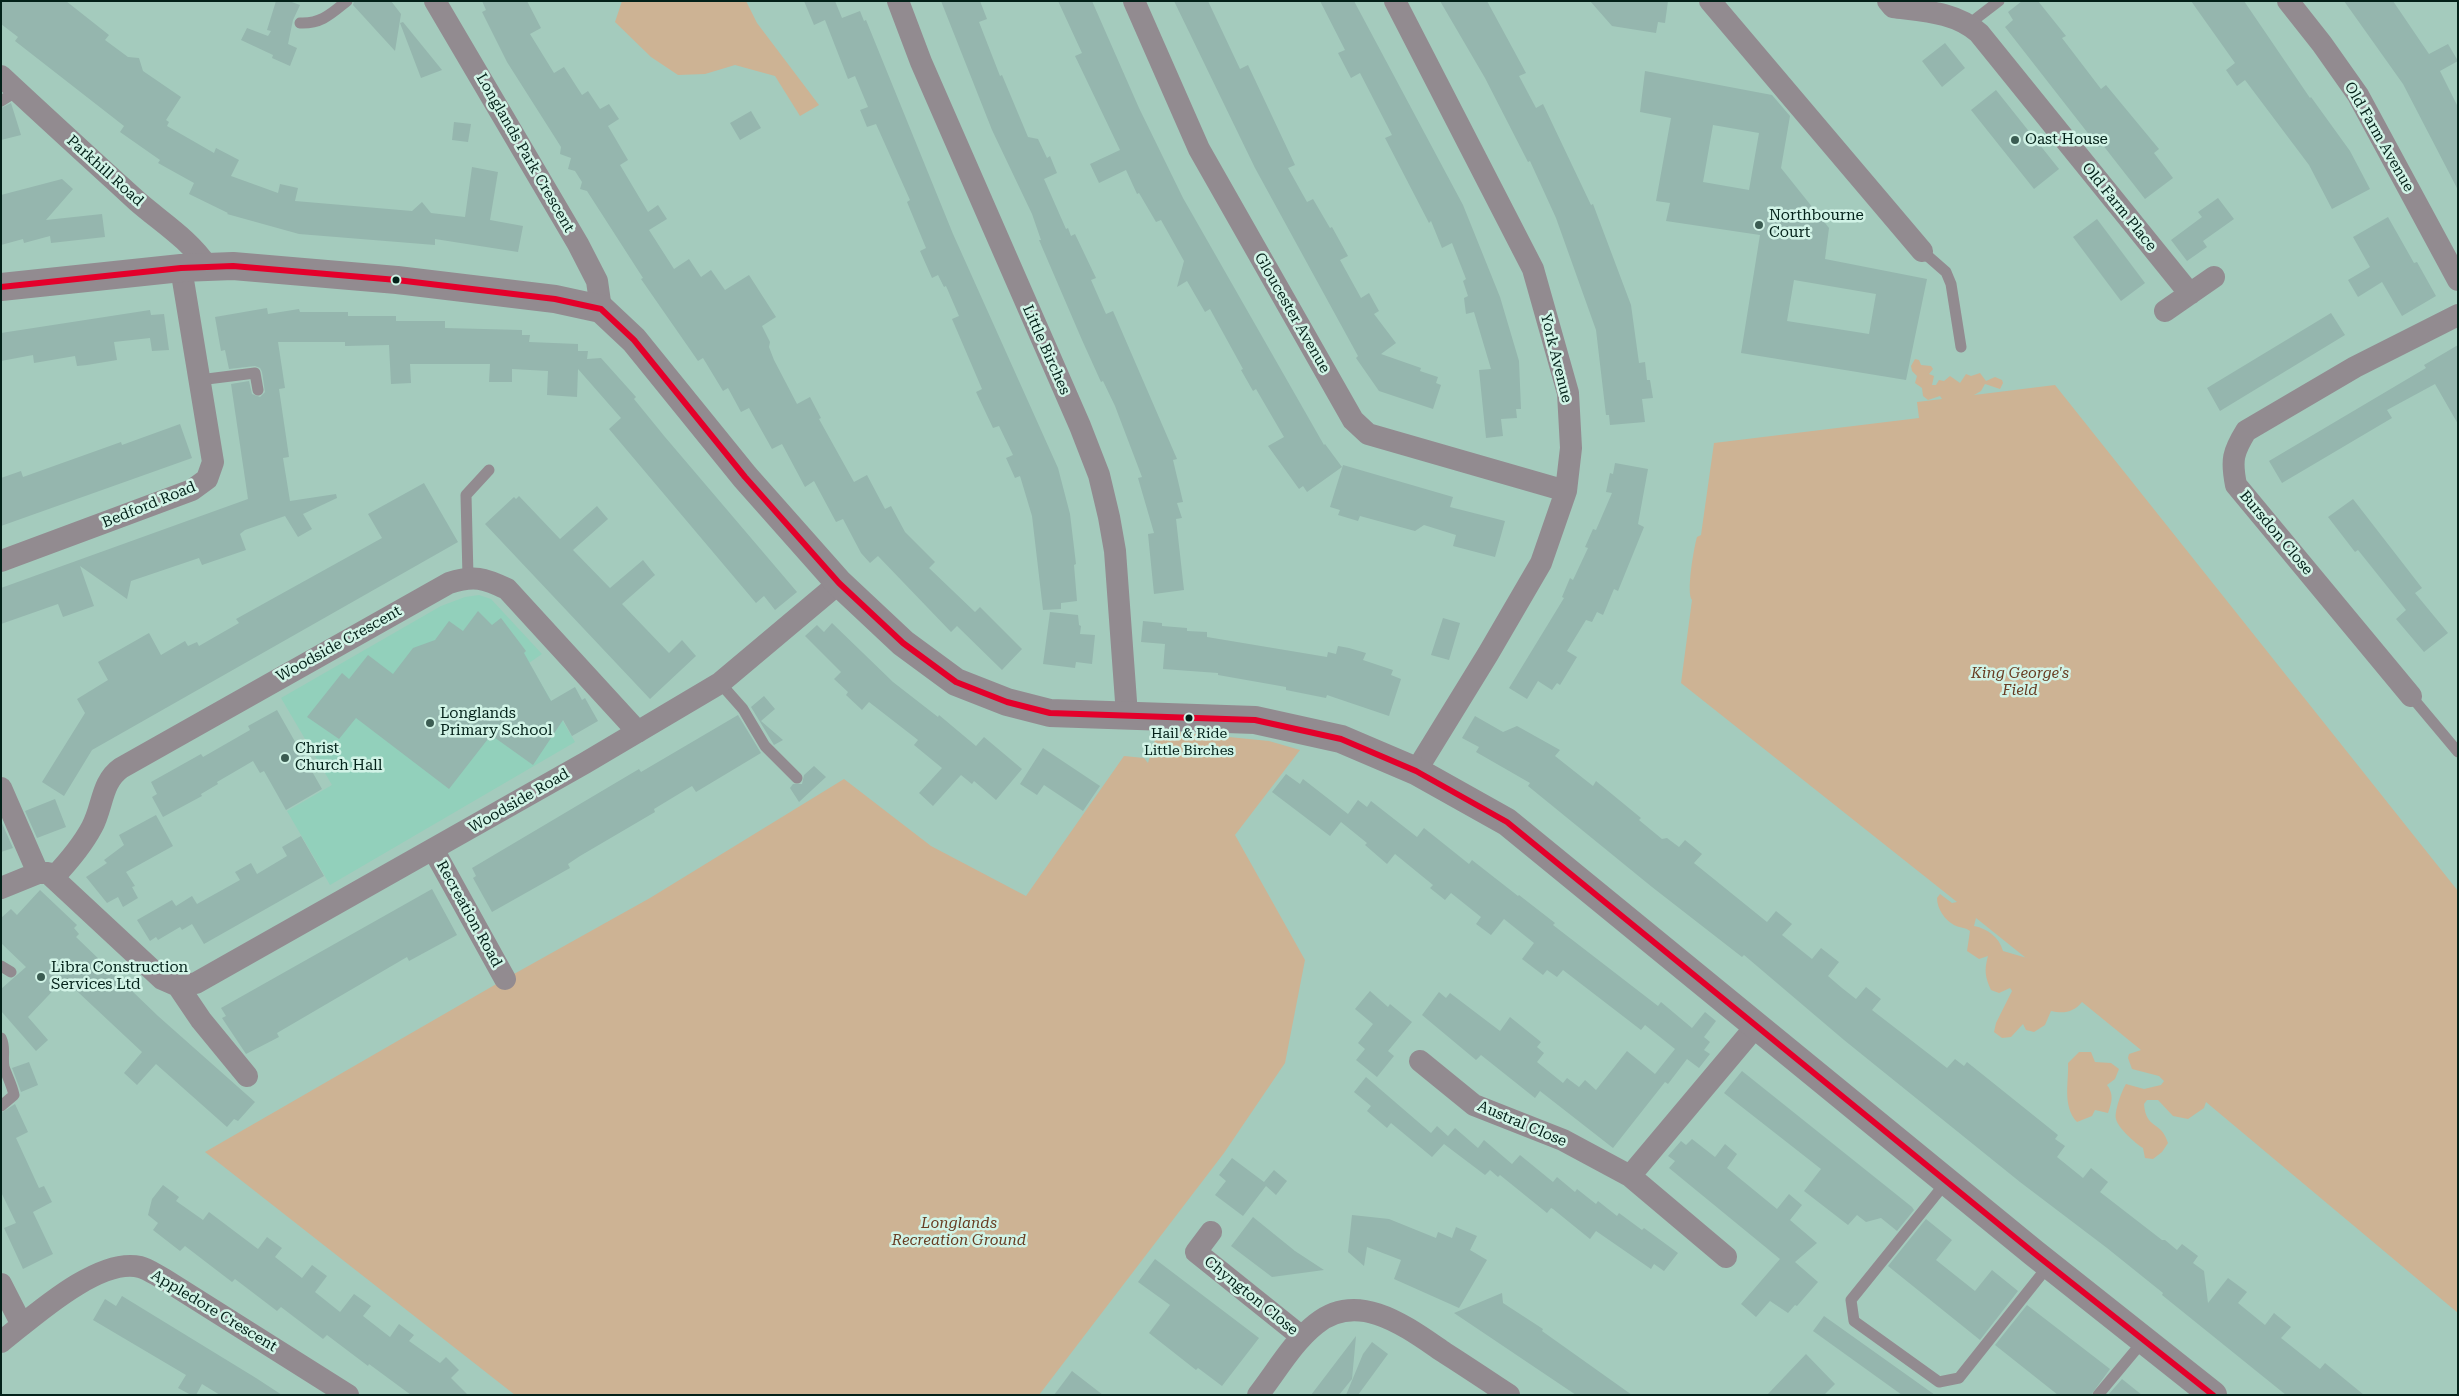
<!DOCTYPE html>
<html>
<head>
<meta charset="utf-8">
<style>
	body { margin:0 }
	#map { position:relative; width:2459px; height:1396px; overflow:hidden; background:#a4cbbd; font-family:"Roboto Serif",serif }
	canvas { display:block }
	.frame { position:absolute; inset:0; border:2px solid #032119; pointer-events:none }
</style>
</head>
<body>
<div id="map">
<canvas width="2459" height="1396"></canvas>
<div class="frame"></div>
</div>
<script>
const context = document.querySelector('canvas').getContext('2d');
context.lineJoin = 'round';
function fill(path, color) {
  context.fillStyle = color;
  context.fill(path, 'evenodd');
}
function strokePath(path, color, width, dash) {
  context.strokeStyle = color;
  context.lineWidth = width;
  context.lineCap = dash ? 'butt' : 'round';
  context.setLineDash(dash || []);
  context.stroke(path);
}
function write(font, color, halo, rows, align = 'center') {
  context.font = font + ' "Roboto Serif",serif';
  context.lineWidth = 5;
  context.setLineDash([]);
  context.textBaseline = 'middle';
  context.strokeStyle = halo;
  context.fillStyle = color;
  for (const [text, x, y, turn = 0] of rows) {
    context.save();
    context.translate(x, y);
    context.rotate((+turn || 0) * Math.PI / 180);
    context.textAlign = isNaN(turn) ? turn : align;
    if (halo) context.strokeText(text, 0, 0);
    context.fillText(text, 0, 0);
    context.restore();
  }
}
fill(new Path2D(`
	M479 595 491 599 542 654 529 663 575 742 330 885 287 811 332 785 281 698 441 606 465 597Z`), '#92d0bb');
fill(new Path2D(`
	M622 1H746L757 23 819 105 800 116 775 76 735 65 705 74 678 75 651 57 615 22Z
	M1915 359 1919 360 1921 365 1931 366 1933 369 1929 374 1934 376 1932 385H1936L1939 380 1944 381 1950 376 1960 383 1966 374 1971 376 1980 373 1986 381 1995 377 2002 380 2003 383 2000 389 1985 384 1981 391 1974 395 2055 385 2458 891V1313L2206 1102 2204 1108 2188 1119 2173 1116 2158 1100H2147L2144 1104C2146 1130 2161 1120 2168 1143L2162 1152 2153 1159 2145 1158 2143 1148C2135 1143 2118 1128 2116 1119 2114 1112 2122 1090 2126 1084L2144 1089 2161 1085 2164 1081 2159 1076 2132 1069 2128 1058 2129 1054 2141 1050 2082 1002C2074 1012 2064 1014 2051 1011L2045 1025 2034 1032 2026 1030 2023 1024 2011 1037 2002 1038 1994 1032 1996 1023 2012 991 2010 988 1999 993 1991 990C1985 977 1984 970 1988 956L1979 959 1967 951 1970 931C1965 927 1960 928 1954 925 1945 920 1937 909 1937 898L1940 894 1952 903 1957 902 1681 683 1692 600C1686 593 1694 547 1697 537L1701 535 1714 443 1919 418 1917 402 1942 399 1940 396 1928 400 1923 396 1922 388 1915 383 1917 376 1912 371 1911 366ZM1976 918 2026 958H2027L2003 951C1999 937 1988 929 1974 926Z
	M1158 730 1269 741 1300 750 1235 835 1305 960 1285 1063 1224 1153 1039 1395H515L205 1152 505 979 650 898 844 779 931 846 1026 896 1124 756 1144 758 1148 763Z
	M2079 1052H2091L2095 1062 2111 1063 2119 1069 2115 1079 2107 1085C2114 1094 2112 1102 2108 1113L2095 1110 2092 1116 2077 1122C2062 1106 2069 1082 2068 1063Z`), '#cdb394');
fill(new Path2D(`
	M1 1H66L109 35 105 40 128 57 139 58 143 71 181 97 166 120 169 122 167 126 214 153 216 148 239 160 231 176 278 193 280 184 298 188 295 201 412 211 422 202 431 213 465 217 472 167 498 172 490 220 523 226 518 252 435 239V245L299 234 227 214 228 213 189 194 194 183 158 163 160 160 120 132 124 126 15 41 18 37 1 24Z
	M276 1H289L300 5 293 20 288 44 297 48 290 66 272 58 273 55 241 40 247 28 268 36 271 31 267 30Z
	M354 1H391L401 14 395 51 353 5Z
	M482 1H527L541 28 530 34 554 73 564 67 582 95 588 91 600 109 609 104 619 119 608 126 628 160 620 165 648 212 658 205 667 219 649 230 674 269 689 259 701 277 711 270 725 290 749 275 776 317 762 326 770 342 769 347 774 360 797 404 810 397 821 418 819 419 854 482 867 475 885 509 891 506 905 532 935 562 929 568 975 612 980 607 1022 649 1002 670 957 626 951 632 878 556 870 563 861 553 843 519 836 522 814 481 805 487 782 444 772 449 749 408 741 412 728 388 723 391 703 358 698 361 641 279 643 278 587 191 580 189 582 182 575 171 568 169 571 158 560 154 561 147 507 62 482 12 486 10Z
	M804 1H835L842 18 860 11 864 21 866 20 953 234 1058 468 1070 514 1076 564 1074 565 1077 601 1061 603V609L1043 610 1032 516 1020 476 1015 478 1006 458 1013 455 999 426 993 428 976 392 982 389 952 319 959 316 946 286 944 287 938 275 932 278 920 251 926 248 907 202 910 200 876 124 867 127 860 110 868 107 855 76 848 79 825 20 814 25Z
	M941 1H980L987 19 979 22 1000 76 1002 75 1028 137 1038 139 1047 158 1050 156 1057 173 1044 179 1066 229 1068 228 1071 236 1075 234 1096 278 1091 280 1106 314 1113 311 1177 459 1173 460 1183 502 1177 503 1182 518 1176 519 1184 590 1154 594 1148 534 1154 533 1138 478 1142 477 1115 406 1103 381 1101 382 1082 340 1039 240H1041L1032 214 992 130Z
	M1058 1H1092L1139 108 1183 198 1324 445 1325 444 1342 467 1307 492 1303 486 1299 489 1268 446 1284 437 1256 389 1253 391 1241 370 1243 369 1210 309 1205 312 1187 281 1177 287 1184 261 1161 220 1156 222 1139 193 1137 194 1126 170 1099 183 1090 164 1120 150 1075 56 1082 53Z
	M1174 1H1208L1240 69 1248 65 1295 165 1288 168 1307 202 1313 199 1330 228 1332 227 1348 256 1340 260 1361 298 1369 293 1379 311 1374 314 1396 343 1381 354 1421 368 1420 371 1438 377 1436 383 1441 385 1433 409 1379 391 1356 358 1358 356 1255 168Z
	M1320 1H1354L1463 205 1500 297 1519 361 1521 409H1516L1517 418 1501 419 1503 436 1486 438 1479 370 1491 369 1474 312 1466 314 1464 298 1468 296 1463 281 1466 279 1452 243 1442 248 1431 221 1429 223 1385 138 1392 135 1360 73 1351 78 1338 53 1345 50Z
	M1440 1H1487L1526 73 1519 76 1536 108 1543 104 1591 205 1593 204 1631 305 1639 363 1645 362 1647 380H1650L1653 398 1642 399 1645 422 1610 425 1609 415H1606L1596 330 1556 218 1530 161 1528 162 1485 78Z
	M1590 1H1668L1665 23 1658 22 1656 33 1612 26Z
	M2022 1H2038L2066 36 2062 38 2101 89 2106 85 2159 149 2154 153 2173 178 2145 199 2102 144 2099 147 2087 132 2005 27 2013 20 2008 12Z
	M2191 1H2244L2310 98 2311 97 2350 151 2370 189 2332 209 2309 165 2245 80 2237 86 2226 70 2235 63Z
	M2344 1H2393L2429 54 2448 44 2458 61 2440 71 2458 107V190L2403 84Z
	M403 22 442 70 421 78 400 23Z
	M1945 43 1965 68 1942 87 1922 61Z
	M1645 71 1772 95 1790 116 1781 168 1829 228 1825 259 1927 279 1906 380 1741 353 1760 235 1666 221 1670 203 1656 201 1671 118 1640 112ZM1713 125 1759 133 1749 190 1703 182ZM1794 280 1876 294 1869 334 1787 321Z
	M1996 90 2059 169 2034 189 1971 110Z
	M11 103 21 135 1 140V108Z
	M751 111 761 128 740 140 730 123Z
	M454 122 471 124 468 142 452 140Z
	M62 179 73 189 46 220 102 214 105 237 51 243 50 236 24 243 23 239 1 245V195Z
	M2218 198 2234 219 2203 241 2207 247 2187 261 2171 240 2202 217 2198 212Z
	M2388 217 2414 263 2417 262 2436 296 2402 316 2382 282 2358 297 2348 280 2370 267 2353 237Z
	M2097 219 2145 283 2121 301 2073 237Z
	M267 308 268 314 299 309 300 312H348V316H396V321H445V328L522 330V335H530L529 342 578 344V351H588L587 359 601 358 636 397 634 399 665 437 797 592 775 610 764 596 756 603 609 429 621 418 578 369 577 397 547 395 548 371 512 369V382H489L490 364H410L411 383 391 384 389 345 345 346V342H278L285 388 279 389 289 457 283 458 290 501 336 494 337 498 303 514 312 529 298 537 285 516 245 530 240 534 246 550 202 565 199 558 131 581 127 599 80 566 94 606 63 617 58 604 1 624V588L248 499 231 384 249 381 252 394 260 397 265 392 262 372 260 368 255 366 229 369 225 350 221 351 215 317Z
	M150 310 151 315 164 314 169 350 152 351 150 338 114 342 117 360 87 365 77 366 75 356 34 363 33 355 1 361V333Z
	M2331 313 2345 335 2220 411 2207 388Z
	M2458 345V424L2435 384 2387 410 2392 418 2282 483 2269 461 2426 368 2424 365Z
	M180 424 192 458 1 526V478L21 471 23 477 121 442 122 445Z
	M1615 463 1648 469 1638 524 1644 527 1618 591 1614 589 1603 615 1597 612 1592 622 1586 620 1567 651 1577 657 1560 685 1557 683 1552 690 1538 681 1527 699 1509 688 1564 598 1562 597 1570 578 1573 580 1588 548 1585 547 1593 529 1596 530 1612 493 1606 492 1610 473 1613 474Z
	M1343 465 1453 497 1450 507 1505 521 1495 557 1453 546 1456 535 1424 525 1415 531 1360 516 1358 521 1338 515 1340 510 1330 507Z
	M424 483 458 542 92 750 64 796 42 782 85 713 77 699 108 680 98 662 149 633 161 655 185 641 188 646 197 642 199 646 239 623 236 619 382 538 368 514Z
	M519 496 560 539 597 506 608 519 573 550 610 588 643 560 655 575 622 604 669 653 682 640 696 656 650 699 485 524 514 497 516 499Z
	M2353 499 2422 588 2415 593 2448 633 2424 652 2396 619 2406 610 2358 550 2355 552 2328 517Z
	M478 611 492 625 501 618 526 651 524 653 551 701 575 687 582 700 585 698 598 721 572 736 563 720 533 765 491 735 449 789 356 718 339 739 307 717 342 673 349 679 368 655 393 674 413 648 435 640 449 621 463 631Z
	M1050 612 1078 615 1079 625 1081 626 1080 634 1095 635 1092 664 1076 662 1075 668 1043 664Z
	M1443 618 1460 623 1449 660 1431 655Z
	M1143 621 1162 623V626L1187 628V631L1207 632V637L1327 657 1328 652 1336 654 1338 646 1349 648 1366 653 1363 660 1393 670 1391 675 1401 679 1389 716 1327 695 1326 698 1286 690V687L1218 675V673L1163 669 1165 644 1141 642Z
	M832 623 893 682 938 717 939 715 976 746 984 737 1022 769 996 800 974 781 972 784 961 775 933 806 919 793 942 768 914 745 918 740 869 702 862 710 846 695 848 692 834 679 841 672 805 636 817 625 824 632Z
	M764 696 775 709 761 721 783 740 774 745 751 707Z
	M277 710 322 789 286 810 264 771 260 773 253 761 217 782 218 784 201 794 202 796 163 817 152 797 157 794 151 782 201 754 203 757 250 730 248 726Z
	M738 715 761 753 696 792 692 786 654 809 655 812 580 856 568 864 570 868 492 912 473 878 476 876 472 868 639 769 641 772Z
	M1475 716 1503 732 1517 726 1560 750 1555 756 1593 786 1596 781 1641 818 1639 820 1662 839 1667 838 1679 847 1685 840 1702 854 1694 863 1767 922 1776 911 1792 924 1782 935 1812 959 1821 948 1839 962 1828 976 1842 988 1856 999 1866 987 1881 999 1872 1010 1947 1068 1955 1059 1964 1066 1967 1062 2058 1135 2055 1139 2065 1146 2057 1157 2083 1178 2091 1168 2108 1182 2100 1192 2162 1240H2165L2177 1250 2182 1244 2198 1256 2193 1263 2204 1271 2208 1303 2228 1278 2247 1292 2238 1303 2265 1325 2274 1313 2291 1327 2281 1338 2320 1369 2325 1363 2364 1395H2286L2162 1295 2163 1293 2107 1248 2020 1182 1844 1040 1744 955 1742 957 1652 887 1528 786 1530 783 1476 752 1479 747 1462 738Z
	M1043 748 1100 786 1083 811 1044 785 1037 795 1020 784Z
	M814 766 826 777 799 802 790 788 793 784H802L804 775Z
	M1286 774 1300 784 1303 779 1348 814 1358 800 1367 807 1371 801 1417 837 1424 828 1469 864 1472 860 1518 896 1519 895 1555 923 1553 925 1658 1006 1661 1002 1692 1028 1705 1012 1716 1021 1704 1037 1710 1042 1704 1050 1710 1054 1699 1068 1687 1059 1668 1084 1665 1082 1613 1148 1540 1091 1535 1098 1481 1055 1476 1060 1422 1015 1439 992 1446 998 1450 993 1500 1031 1510 1017 1541 1042 1537 1047 1544 1053 1537 1062 1563 1083 1567 1078 1579 1087 1585 1080 1596 1090 1627 1051 1655 1074 1675 1049 1645 1025 1641 1030 1563 970 1557 977 1547 970 1543 975 1522 959 1534 943 1504 919 1491 935 1476 924 1481 917 1451 893 1445 900 1430 888 1433 885 1395 854 1387 864 1365 845 1367 843 1341 822 1330 836 1272 792Z
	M55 799 66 827 37 838 25 811Z
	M156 815 173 846 126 872 135 886 132 887 138 898 123 907 118 897 107 903 86 877 107 863 104 860 124 845 119 835Z
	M1 821 13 848 1 852Z
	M301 836 324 876 204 944 192 924 182 930 180 927 158 940 156 937 150 941 137 920 172 900 176 906 192 896 197 904 240 880 235 872 251 863 257 874 287 856 282 847Z
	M432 889 457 935 409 961 407 957 277 1033 279 1037 246 1054 222 1018 226 1016 221 1008Z
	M40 890 77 925 74 928 79 934 76 937 158 1016 255 1102 238 1121 234 1119 227 1127 156 1064 137 1085 124 1073 142 1052 64 979 28 1017 48 1040 36 1051 1 1011V989L26 967 1 943V918L11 909 17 915Z
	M1370 991 1388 1007 1390 1004 1412 1022 1388 1051 1394 1056 1377 1077 1356 1060 1365 1049 1358 1043 1373 1024 1355 1009Z
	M29 1062 38 1085 21 1092 12 1068Z
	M1742 1071 1912 1207 1914 1210 1897 1231 1881 1218 1866 1222 1857 1215 1848 1225 1804 1191 1821 1169 1724 1093Z
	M1366 1077 1431 1133 1437 1126 1448 1136 1455 1128 1478 1148 1484 1140 1512 1164 1520 1155 1553 1182 1557 1177 1575 1192 1577 1189 1596 1204 1598 1201 1617 1216 1619 1213 1642 1230 1644 1228 1678 1253 1664 1271 1654 1264 1651 1269 1596 1231 1590 1239 1553 1209 1551 1208 1547 1213 1500 1175 1498 1177 1490 1170 1485 1175 1444 1144 1432 1157 1391 1123 1387 1128 1367 1111 1371 1106 1354 1092Z
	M15 1104 28 1132 16 1138 39 1188 44 1186 52 1202 33 1212 53 1254 23 1269 4 1228 16 1223 1 1192V1113Z
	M1692 1139 1715 1157 1725 1144 1737 1154 1727 1168 1777 1209 1789 1194 1802 1205 1790 1220 1817 1243 1795 1262 1818 1282 1797 1306 1795 1305 1788 1313 1770 1301 1756 1317 1741 1304 1780 1259 1669 1168 1675 1161 1668 1156 1681 1141 1686 1145Z
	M1232 1158 1264 1182 1274 1170 1287 1181 1276 1195 1266 1186 1243 1216 1215 1195 1226 1181 1219 1175Z
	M163 1185 179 1197 176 1201 203 1220 209 1212 258 1249 267 1237 282 1248 275 1257 302 1278 312 1265 327 1276 315 1292 340 1312 354 1294 371 1306 363 1316 390 1337 399 1324 414 1335 409 1341 440 1363 446 1357 459 1370 451 1378 468 1395H411L369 1364 368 1366 327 1335 323 1339 281 1307 277 1311 235 1279 232 1282 185 1246 180 1251 153 1230 158 1223 148 1215 152 1199Z
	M1352 1215 1389 1219 1436 1238 1438 1232 1452 1238 1456 1227 1477 1236 1470 1250 1487 1260 1459 1308 1394 1279 1401 1260 1367 1247 1364 1266 1348 1252Z
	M1253 1217 1295 1251 1324 1270 1272 1277 1231 1246Z
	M1926 1219 1952 1240 1936 1260 1975 1291 1992 1270 2018 1291 1980 1340 1888 1266Z
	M1155 1259 1259 1338 1222 1386 1198 1368 1196 1370 1149 1333 1170 1305 1138 1282Z
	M1502 1293 1503 1303 1543 1329 1542 1331 1632 1395H1576L1454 1313Z
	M122 1296 256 1378 282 1395H220L202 1384 196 1395H191L178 1388 186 1375 93 1320 105 1299 116 1306Z
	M2027 1305 2110 1369 2091 1395H2058L1995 1345Z
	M1824 1316 1935 1395H1902L1813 1331Z
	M1356 1336 1352 1379 1339 1395H1311Z
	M1372 1342 1388 1354 1358 1395H1346L1363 1354Z
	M1806 1354 1835 1384 1824 1395H1767Z
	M1072 1371 1103 1395H1054Z
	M2122 1379 2142 1395H2108Z`), '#95b6ae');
strokePath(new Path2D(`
	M300 23C321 24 331 14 347 1
	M1969 24 1999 1
	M1 101 17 91
	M1922 251 1946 272 1951 284 1961 347
	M199 380 255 373 258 390
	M468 577 466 495 489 470
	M720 683 743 709 765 746 797 778
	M2411 696 2458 752
	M1 966 11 972
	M1 1038C6 1048 2 1056 4 1067 7 1076 12 1085 14 1095L1 1106
	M1947 1181 1851 1300 1854 1321 1939 1382 1959 1378 2049 1265
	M2098 1395 2144 1340`), '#928b90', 11);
strokePath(new Path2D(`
	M435 1 578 244 597 281 601 309
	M898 1 921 62 1080 426 1099 475 1109 517 1115 551 1127 715
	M1134 1 1199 149 1353 420 1368 434 1566 491
	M1395 1 1533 269 1568 393 1571 448 1566 491 1541 563 1488 654 1416 771
	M1710 1 1922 251
	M1888 1 1893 7C1923 11 1956 12 1979 33L2190 294
	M2288 1 2322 44 2358 95 2458 280
	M1 76C46 118 92 160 137 201 161 222 189 239 207 266
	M2165 311 2214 277
	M1 561 192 490 207 479 213 462 181 268
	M2411 696 2236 485C2231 460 2233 452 2246 431L2355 367 2458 315
	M1 788 38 873
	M433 849 505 979
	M54 877C69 861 82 846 92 827 103 807 101 782 121 768L449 583C474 575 484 578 507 589L638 732
	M1 888 38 873H48L162 979 178 986 196 983 585 763 720 683 839 583
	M178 986 201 1020 247 1076
	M1420 1061 1474 1105 1563 1140 1630 1176 1756 1026
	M1630 1176 1726 1257
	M1211 1232 1196 1252 1302 1337
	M1 1284 22 1325
	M1 1342C33 1317 98 1257 140 1267 148 1269 156 1275 164 1279L348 1395
	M1258 1395C1276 1372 1293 1342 1316 1324 1359 1289 1408 1328 1445 1353 1467 1367 1488 1381 1509 1395`), '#928b90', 22);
strokePath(new Path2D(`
	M1 287 181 268 233 266 397 280 555 299 601 309 634 340 745 477 839 583 903 643 956 682 1007 702 1050 713 1255 720 1341 739 1416 771 1507 822 2034 1253 2213 1395`), '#928b90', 28);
strokePath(new Path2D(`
	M1 287 181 268 233 266 397 280 555 299 601 309 634 340 745 477 839 583 903 643 956 682 1007 702 1050 713 1255 720 1341 739 1416 771 1507 822 2034 1253 2213 1395`), '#e4002b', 6);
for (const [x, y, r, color] of [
	[2015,140,5,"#3b5c52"],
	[1759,225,5,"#3b5c52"],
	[396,280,4.5,"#032119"],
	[1189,718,4.5,"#032119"],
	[430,723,5,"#3b5c52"],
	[285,758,5,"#3b5c52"],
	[41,977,5,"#3b5c52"]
]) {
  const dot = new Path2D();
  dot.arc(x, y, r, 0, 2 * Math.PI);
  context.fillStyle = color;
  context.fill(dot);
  strokePath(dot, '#d1f3e6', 2);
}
write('14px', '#032119', '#d1f3e6', [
	["Hail & Ride",1189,734],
	["Little Birches",1189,751]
]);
write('15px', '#032119', '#d1f3e6', [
	["Old Farm Avenue",2379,137,60],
	["Longlands Park Crescent",525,153,60],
	["Parkhill Road",105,171,42],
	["Old Farm Place",2119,207,51],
	["Gloucester Avenue",1292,313,60],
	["Little Birches",1046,350,66],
	["York Avenue",1556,358,76],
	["Bedford Road",149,505,-22],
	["Bursdon Close",2276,533,50],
	["Woodside Crescent",339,644,-29],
	["Woodside Road",519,801,-30],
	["Recreation Road",469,914,61],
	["Austral Close",1522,1124,23],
	["Chyngton Close",1251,1296,39],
	["Appledore Crescent",214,1311,31]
]);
write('15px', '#032119', '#d1f3e6', [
	["Oast House",2025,140],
	["Northbourne",1769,216],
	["Court",1769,233],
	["Longlands",440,714],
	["Primary School",440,731],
	["Christ",295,749],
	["Church Hall",295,766],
	["Libra Construction",51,968],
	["Services Ltd",51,985]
], 'left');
write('italic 15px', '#673c22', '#d1f3e6', [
	["King George's",2020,674],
	["Field",2020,691],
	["Longlands",959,1224],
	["Recreation Ground",959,1241]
]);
</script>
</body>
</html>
